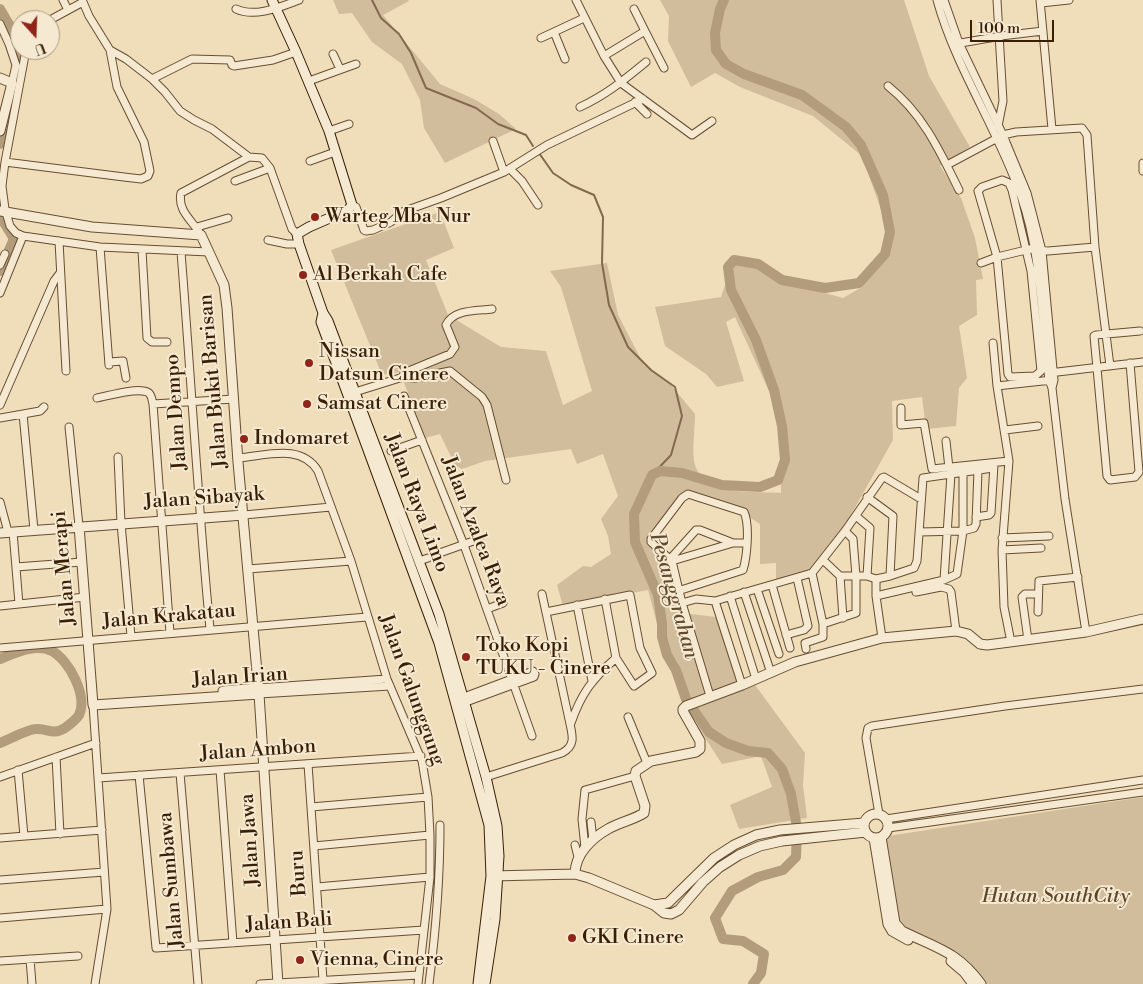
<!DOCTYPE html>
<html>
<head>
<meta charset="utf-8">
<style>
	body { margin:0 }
	#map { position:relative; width:1143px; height:984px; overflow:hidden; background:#f0ddb9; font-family:"Libre Bodoni",serif }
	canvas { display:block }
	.north { position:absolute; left:10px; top:10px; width:50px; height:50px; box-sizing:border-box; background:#f5e9d2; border:1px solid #aa9880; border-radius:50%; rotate:160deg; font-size:14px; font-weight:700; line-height:20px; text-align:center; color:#391f06 }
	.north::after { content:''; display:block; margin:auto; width:18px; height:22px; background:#8f2418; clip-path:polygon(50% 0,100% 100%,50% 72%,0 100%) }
	.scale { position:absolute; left:970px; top:20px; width:84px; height:22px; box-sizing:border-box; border:2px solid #391f06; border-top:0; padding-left:6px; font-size:15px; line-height:18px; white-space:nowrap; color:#391f06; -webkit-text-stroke:4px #f5e9d2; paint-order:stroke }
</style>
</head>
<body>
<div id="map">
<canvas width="1143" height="984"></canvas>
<div class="north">U</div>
<div class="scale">100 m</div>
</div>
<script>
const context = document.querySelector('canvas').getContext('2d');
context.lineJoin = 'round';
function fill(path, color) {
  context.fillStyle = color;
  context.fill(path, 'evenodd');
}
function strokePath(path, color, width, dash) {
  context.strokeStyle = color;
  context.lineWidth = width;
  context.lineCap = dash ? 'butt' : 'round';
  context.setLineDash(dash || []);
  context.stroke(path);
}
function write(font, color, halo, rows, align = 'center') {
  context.font = font + ' "Libre Bodoni",serif';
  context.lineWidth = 4;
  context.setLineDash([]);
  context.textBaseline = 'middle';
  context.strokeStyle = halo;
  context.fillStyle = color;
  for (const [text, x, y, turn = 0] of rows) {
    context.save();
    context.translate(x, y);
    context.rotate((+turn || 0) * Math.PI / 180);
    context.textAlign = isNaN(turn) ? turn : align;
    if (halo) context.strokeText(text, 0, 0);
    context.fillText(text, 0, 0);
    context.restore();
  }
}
fill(new Path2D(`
	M333 0H408L409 1 383 15 440 84 474 99 499 114 516 129 445 163 424 128 420 100 402 64 372 42 352 13 339 14Z
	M660 0H904L929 76 970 147 940 166 961 198 975 238 983 279 976 280 977 315 959 326 967 378 959 388 956 426 926 429 922 397 892 401 893 440 839 536 808 572 776 581V563L760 564V524L743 513 686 492 651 531 647 539 665 559 675 604 682 613 716 617 740 689 755 685 805 753 803 785 807 818 739 829 730 805 772 787 761 756 722 764 698 727 677 661H667L648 590 563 606 557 585 583 566 591 567 611 554 608 536 601 519 618 496 603 454 577 464 571 449 485 461 462 469 455 465 440 434 425 438 400 372 382 375 331 250 440 212 454 248 426 260 448 315 501 347 546 351 563 405 592 391 561 287 550 271 607 263 618 315 644 365 670 384 695 414C695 428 692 448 694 461 701 497 754 491 781 493L780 415 735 317 726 322 744 381 717 387 706 374 665 346 655 307 721 297 732 265 761 266 803 287 843 298 862 287 885 255V221L862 156 813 116 740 87 715 73 691 87 668 41 669 16Z
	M1143 797V984H981L966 965 898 927 881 837Z`), '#d1bd9b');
strokePath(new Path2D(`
	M372 0 381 18 399 34 411 53 426 88 476 108 498 124 526 135 533 146
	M539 153 553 173 571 185 594 195 603 217 602 263 609 305 628 347 651 370 675 387 682 416 671 455 652 475`), '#826a4d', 2);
strokePath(new Path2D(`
	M724 0 720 9 715 33 716 50 726 64 744 74 802 95 846 127 861 145 883 195 890 232 885 254 859 283 825 288 782 280 758 264 734 260 728 267 731 290 756 340 774 390 782 426 785 460 778 480 760 487 722 485 682 473 660 471 652 475 634 514 635 542 658 595 662 624V637L667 655 676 670 686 699 709 732 726 743 748 751 768 753 782 769 791 794 797 828 796 857 783 870 758 877 732 891 715 918 723 939 743 941 764 954 761 973 753 984
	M0 9 10 26 20 50
	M0 144C7 119 25 75 20 50
	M0 216 13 237V241L0 271
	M0 659C15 653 35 643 52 651 69 660 88 696 79 715 77 719 69 725 65 728 52 736 48 728 36 729 28 729 8 740 0 743`), '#b29c7c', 10);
const minor = new Path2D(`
	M63 0 68 10
	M576 0 604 56 621 83 692 135 712 121
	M937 0C956 69 998 129 1021 196 1042 256 1041 319 1049 380L1052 388 1065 499 1086 632
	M944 0 959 43 1003 135 1027 193 1042 251 1054 380 1052 388
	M997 0 1003 101 998 126
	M1040 0 1052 129
	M83 2 89 16 110 50 126 59 152 79 165 92 180 111 194 120 212 129 249 157
	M1041 3 1069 0
	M236 9C255 18 280 7 299 0
	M50 20 83 2
	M0 24 9 44 16 65 12 83
	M645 31 664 68
	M554 32 565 59
	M541 38 584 18
	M9 44 20 41
	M955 44 1001 36 1043 31
	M26 50 5 162 2 186 5 209 10 226 16 233 23 236 100 247 209 252
	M333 54 340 69
	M604 56 645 31 634 9
	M152 79 192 59 230 60 232 65 234 66 273 60 296 52
	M309 81 356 64
	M888 86C923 114 940 151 959 190
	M635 102 647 114
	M580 107C606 95 624 80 646 62
	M329 131 349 124
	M493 141 504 172
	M310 161 335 152
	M5 162 124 177 141 179 148 176 150 171 144 142 117 87 110 50
	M1143 163V171
	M947 165 1003 135 1016 132 1082 128 1087 135 1095 247 1110 366
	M510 169 522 181 538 205
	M1002 180 1009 183 1012 190 1031 271 1041 371 1035 376 1010 377 1008 374 997 257 978 191 982 187Z
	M235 181 270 168
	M352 205 356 207 364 230 366 231 373 230 391 222 402 212 441 198 504 172 547 145 643 99
	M197 227 228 218
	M201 235C193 221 177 211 181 193L249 157 262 158 270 168 292 229 297 234
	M268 240 287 244H299
	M59 241 66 371
	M100 247 109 365
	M142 250 147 338 152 342H167
	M181 252C191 378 198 504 210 629
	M981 263 997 257 1030 249 1048 251 1095 247
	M0 265 5 254
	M0 293 23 236
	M993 343 997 386 1009 461 1002 550 1004 607 1011 642
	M109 362 123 361 126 378
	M1130 363 1139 472 1135 477 1110 480 1107 476 1094 336 1096 335 1140 331
	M1049 373 1143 362
	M403 377 404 373 450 354 455 347 446 325C453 309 477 311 492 309
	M997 386 1052 380
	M355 392 403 377 415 378 450 371 482 397 487 405 506 480
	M404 396 464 545 532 736
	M97 398C108 396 139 386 149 393 152 396 152 401 153 404L234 399
	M153 404 170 633
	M0 405 54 281 60 273
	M901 408V425L924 423 932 469 1009 461
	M23 414 34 530
	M0 418 40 411 44 407
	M69 427 79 526
	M1005 430 1038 426
	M946 441 949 468
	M391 451 422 440
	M118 457 121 523 131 636
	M238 458C266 456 301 443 318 471L351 561 387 679 422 761 428 797 430 835V877L418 984
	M867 497 893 516 890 576
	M0 502 8 532
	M244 515 331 507
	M856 516 870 528 867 576
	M976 517 989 515 991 513 994 465
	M13 532 19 604
	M919 532 963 531 974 528 976 524 978 470
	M1002 538 1049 536
	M1002 550 1041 548
	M434 555 479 539
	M670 559 696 530H700L733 543
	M823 560 840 576H867L876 579 890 576 914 568 917 561 923 478 993 468
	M419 561 428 558
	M672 561 733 543H746
	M16 567 82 562
	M248 569 351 561
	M840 576 843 618
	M876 579V596L882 638
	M944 580 951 474
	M772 585 790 648
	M757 589 779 654
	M678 591 743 570C747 557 750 525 744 512L688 494 682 498 651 539V542L672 561 682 603 710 696
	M744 592 771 673
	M916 592 941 587 949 589 951 592 956 631
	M730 596 756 679
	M876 596 944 580 957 574 963 531V472
	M715 601 742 685
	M682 603 696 599 715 601 812 573 845 531 882 478 884 477 921 499
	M577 605 592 681
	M0 606 85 597
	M487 609 503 603
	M546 612 630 595 640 648 652 673 634 686 616 658
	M1038 612 1039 581 1078 577
	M823 624 856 613V576L853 539 845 531
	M786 635 804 630 808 626 797 578
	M1028 640 1022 597 1025 594H1038
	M0 648 367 617
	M806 649 805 643 823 637V624L812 573
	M257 688 387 679
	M259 694 390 686
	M464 697 533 671 535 674 534 677 466 702
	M93 705 107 909 95 984
	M628 717 647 763
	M571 723C581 694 592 679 616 658L605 599
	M56 757 60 834
	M308 764 323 980
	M18 770 24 836
	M220 770 233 943
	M180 773 198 984
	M139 775 156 948 424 930
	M0 777 96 743
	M486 777 562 753C575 746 573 737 570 724L542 594
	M98 778 421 756
	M311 807 428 797
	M879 814 866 738 868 728 872 726 1005 706 1143 689
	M886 819 1143 780
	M591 822 593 840
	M888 828 1143 792
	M0 838 102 830
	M575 845 578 857
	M314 846 430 835
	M585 848 582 819 585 790 635 776
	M0 880 104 872
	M317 887 430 877
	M0 918 107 909
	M30 959 32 984
	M0 961 78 956
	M260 984 419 975
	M429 984C436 930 440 879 440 825`);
const tertiary = new Path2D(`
	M0 78 12 83 0 131
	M0 211 92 227 201 235 224 285 227 308 238 462 259 694 278 984
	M79 526 93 705 259 694
	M0 533 244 515
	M223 691 257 688
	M864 826a12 12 0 1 1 24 0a12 12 0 1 1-24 0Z
	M881 837 895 923 902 931C936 948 957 951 981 984
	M874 838 888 924 892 931 908 940
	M575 874C575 854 592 838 608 829 620 822 633 820 644 813L645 806 635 776 636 771 651 761 696 752 700 749V741L683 711V709L686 706 742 685 795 662 882 638 956 631 968 634 980 644 987 645 1086 632 1143 619
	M492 876 575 874 589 878 654 905 664 913 671 914 679 910 703 882 720 867 739 855 760 846 782 841 866 832
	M654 905 668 903 714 858 734 845 756 835 780 830 864 823
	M951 961 964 972 973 984`);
const secondary = new Path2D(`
	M272 0 296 52 329 131 352 205 348 210 309 227 297 234 299 244 323 313 328 321 439 614 486 777 497 826 499 856 495 919 485 984
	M323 313 321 322 439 643 489 825 491 876 478 984`);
strokePath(minor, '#674e33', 9);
strokePath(tertiary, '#674e33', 11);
strokePath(secondary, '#391f06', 11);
strokePath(minor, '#f5e9d2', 7);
strokePath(tertiary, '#f5e9d2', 9);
strokePath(secondary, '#f5e9d2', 9);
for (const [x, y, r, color] of [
	[315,217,5,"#8f2418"],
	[303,275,5,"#8f2418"],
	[309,363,5,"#8f2418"],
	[307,404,5,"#8f2418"],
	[244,439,5,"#8f2418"],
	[466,657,5,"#8f2418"],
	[572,938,5,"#8f2418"],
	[300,960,5,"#8f2418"]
]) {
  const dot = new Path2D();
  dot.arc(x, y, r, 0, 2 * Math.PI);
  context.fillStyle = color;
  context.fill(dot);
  strokePath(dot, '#f5e9d2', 2);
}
write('20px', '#391f06', '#f5e9d2', [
	["Warteg Mba Nur",325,217],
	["Al Berkah Cafe",313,275],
	["Nissan",319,352],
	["Datsun Cinere",319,375],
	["Samsat Cinere",317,404],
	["Indomaret",254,439],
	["Toko Kopi",476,646],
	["TUKU - Cinere",476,669],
	["GKI Cinere",582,938],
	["Vienna, Cinere",310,960]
], 'left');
write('20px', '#391f06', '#f5e9d2', [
	["Jalan Bukit Barisan",214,381,-95],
	["Jalan Dempo",177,412,-94],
	["Jalan Sibayak",204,499,-4],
	["Jalan Raya Limo",416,503,69],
	["Jalan Azalea Raya",475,531,69],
	["Jalan Merapi",65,568,-95],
	["Jalan Krakatau",169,617,-5],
	["Jalan Irian",240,678,-4],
	["Jalan Galunggung",411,690,70],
	["Jalan Ambon",258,751,-4],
	["Jalan Jawa",251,840,-94],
	["Buru",299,873,-94],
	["Jalan Sumbawa",172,880,-95],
	["Jalan Bali",289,923,-4]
]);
write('italic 20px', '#5f462b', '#f5e9d2', [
	["Hutan SouthCity",1056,897]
]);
write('italic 21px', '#634b2f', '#f5e9d2', [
	["Pesanggrahan",673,596,74]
]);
</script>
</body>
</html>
